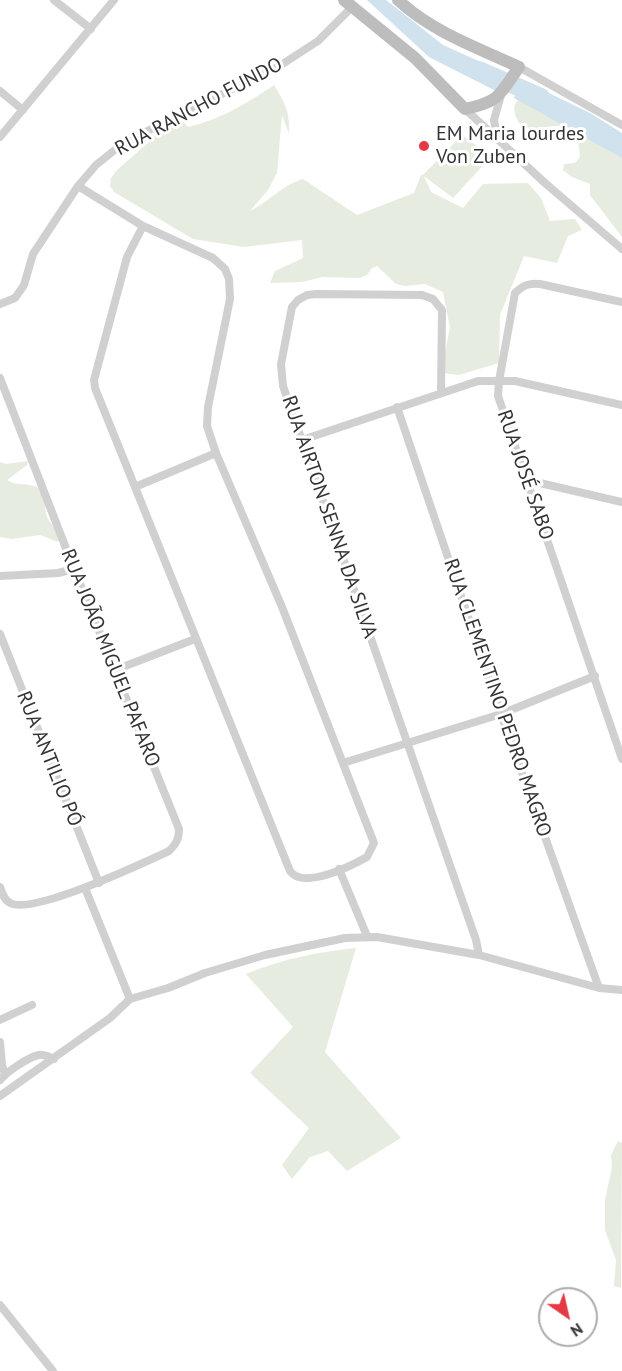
<!DOCTYPE html>
<html>
<head>
<meta charset="utf-8">
<style>
	body { margin:0 }
	#map { position:relative; width:622px; height:1371px; overflow:hidden; background:#fff; font-family:"PT Sans",sans-serif }
	canvas { display:block }
	.north { position:absolute; left:538px; top:1287px; width:60px; height:60px; box-sizing:border-box; background:#fff; border:2px solid #adadad; border-radius:50%; rotate:146deg; font-size:16px; font-weight:700; line-height:24px; text-align:center; color:#333 }
	.north::after { content:''; display:block; margin:auto; width:21px; height:27px; background:#e63946; clip-path:polygon(50% 0,100% 100%,50% 72%,0 100%) }
</style>
</head>
<body>
<div id="map">
<canvas width="622" height="1371"></canvas>
<div class="north">N</div>
</div>
<script>
const context = document.querySelector('canvas').getContext('2d');
context.lineJoin = 'round';
function fill(path, color) {
  context.fillStyle = color;
  context.fill(path, 'evenodd');
}
function strokePath(path, color, width, dash) {
  context.strokeStyle = color;
  context.lineWidth = width;
  context.lineCap = dash ? 'butt' : 'round';
  context.setLineDash(dash || []);
  context.stroke(path);
}
function write(font, color, halo, rows, align = 'center') {
  context.font = font + ' "PT Sans",sans-serif';
  context.lineWidth = 6;
  context.setLineDash([]);
  context.textBaseline = 'middle';
  context.strokeStyle = halo;
  context.fillStyle = color;
  for (const [text, x, y, turn = 0] of rows) {
    context.save();
    context.translate(x, y);
    context.rotate((+turn || 0) * Math.PI / 180);
    context.textAlign = isNaN(turn) ? turn : align;
    if (halo) context.strokeText(text, 0, 0);
    context.fillText(text, 0, 0);
    context.restore();
  }
}
fill(new Path2D(`
	M274 85C285 102 290 113 289 134L282 115 277 173 268 190 250 211C269 202 282 185 303 179L357 215 414 193 421 175H423L462 135 477 146 489 159 453 198 424 176 431 192 463 208 483 184 528 183 541 198 550 221 575 219 582 230 568 236 557 263 524 256 500 315 499 363 459 375 443 373 442 366 450 328 443 292 425 284 405 286 396 284 377 266 372 268 367 275 359 278 323 277 302 282 270 283 275 271 303 258 302 240 244 247 193 239 114 192 110 186 111 178 117 170 149 142 165 124 181 119 188 127C219 120 248 103 274 85Z
	M521 97 622 135V237L590 195V184L572 177 563 170 564 164 575 163 580 157C579 149 579 136 572 130 557 117 520 143 515 113 513 105 516 102 521 97Z
	M28 461 27 465 7 480C15 486 25 483 34 486 49 491 44 503 46 514 47 521 58 530 61 537L58 542 40 535 11 539 0 537V462L6 464Z
	M356 948 325 1052 401 1138 347 1171 328 1151 310 1157 292 1179 282 1165 309 1128 250 1073 293 1027 246 974C282 959 317 952 356 948Z
	M618 1141 622 1143 621 1288 614 1286 616 1260 605 1230V1200L612 1167 611 1155Z`), '#e6ecdf');
fill(new Path2D(`
	M367 0H386L443 45 505 73 496 91 429 57Z
	M522 80 590 113 622 133V158L514 98Z`), '#cfe2ee');
strokePath(new Path2D(`
	M479 70 541 97`), '#cfe2ee', 18);
strokePath(new Path2D(`
	M54 0 91 29
	M519 67 622 125
	M0 91 23 110
	M465 109 545 183 622 249
	M0 137 114 0
	M497 137 494 120 501 95
	M78 186 143 226 213 258 225 269 229 279 230 299 208 407 207 426 216 453 282 607 374 843 367 857C351 866 303 890 290 871L95 388 94 380 127 257 143 226
	M622 302 540 284C528 283 524 285 515 293L499 381 498 396 622 759
	M0 304 15 298 20 291 24 285 33 254 78 186 96 165 116 149 153 128 281 65 318 41 352 7
	M0 378 74 569 179 829C179 839 176 844 169 851 143 863 33 915 10 903 4 900 2 893 0 887
	M441 392 442 310 433 299 422 295 317 294 307 295 298 300 292 307 281 364 283 386 476 940 479 955
	M397 407 501 714 599 988
	M302 440 478 381H515L622 405
	M527 480 622 502
	M135 487 216 453
	M0 576 58 573 74 569
	M0 634 99 883
	M115 670 195 639
	M343 763 501 714 595 676
	M339 869 367 936
	M85 888 130 999
	M0 1020 32 1005
	M0 1042 2 1065 5 1074
	M0 1080C7 1072 28 1057 39 1055 44 1054 49 1057 54 1059
	M0 1096 110 1018 130 999 168 988 205 973 265 955 345 938 377 937 479 955 599 988 622 990
	M0 1305 53 1371`), '#d0d0d0', 8);
strokePath(new Path2D(`
	M344 0 415 58 465 109C501 101 499 95 519 67 478 48 432 32 398 0`), '#bdbdbd', 12);
for (const [x, y, r, color] of [
	[424,146,6,"#e63946"]
]) {
  const dot = new Path2D();
  dot.arc(x, y, r, 0, 2 * Math.PI);
  context.fillStyle = color;
  context.fill(dot);
  strokePath(dot, '#fff', 2);
}
write('20px', '#333', '#fff', [
	["RUA RANCHO FUNDO",199,107,-28],
	["RUA JOSÉ SABO",525,475,71],
	["RUA AIRTON SENNA DA SILVA",329,517,71],
	["RUA JOÃO MIGUEL PAFARO",110,658,68],
	["RUA CLEMENTINO PEDRO MAGRO",497,698,71],
	["RUA ANTILIO PÓ",49,759,68]
]);
write('20px', '#333', '#fff', [
	["EM Maria lourdes",436,134],
	["Von Zuben",436,157]
], 'left');
</script>
</body>
</html>
